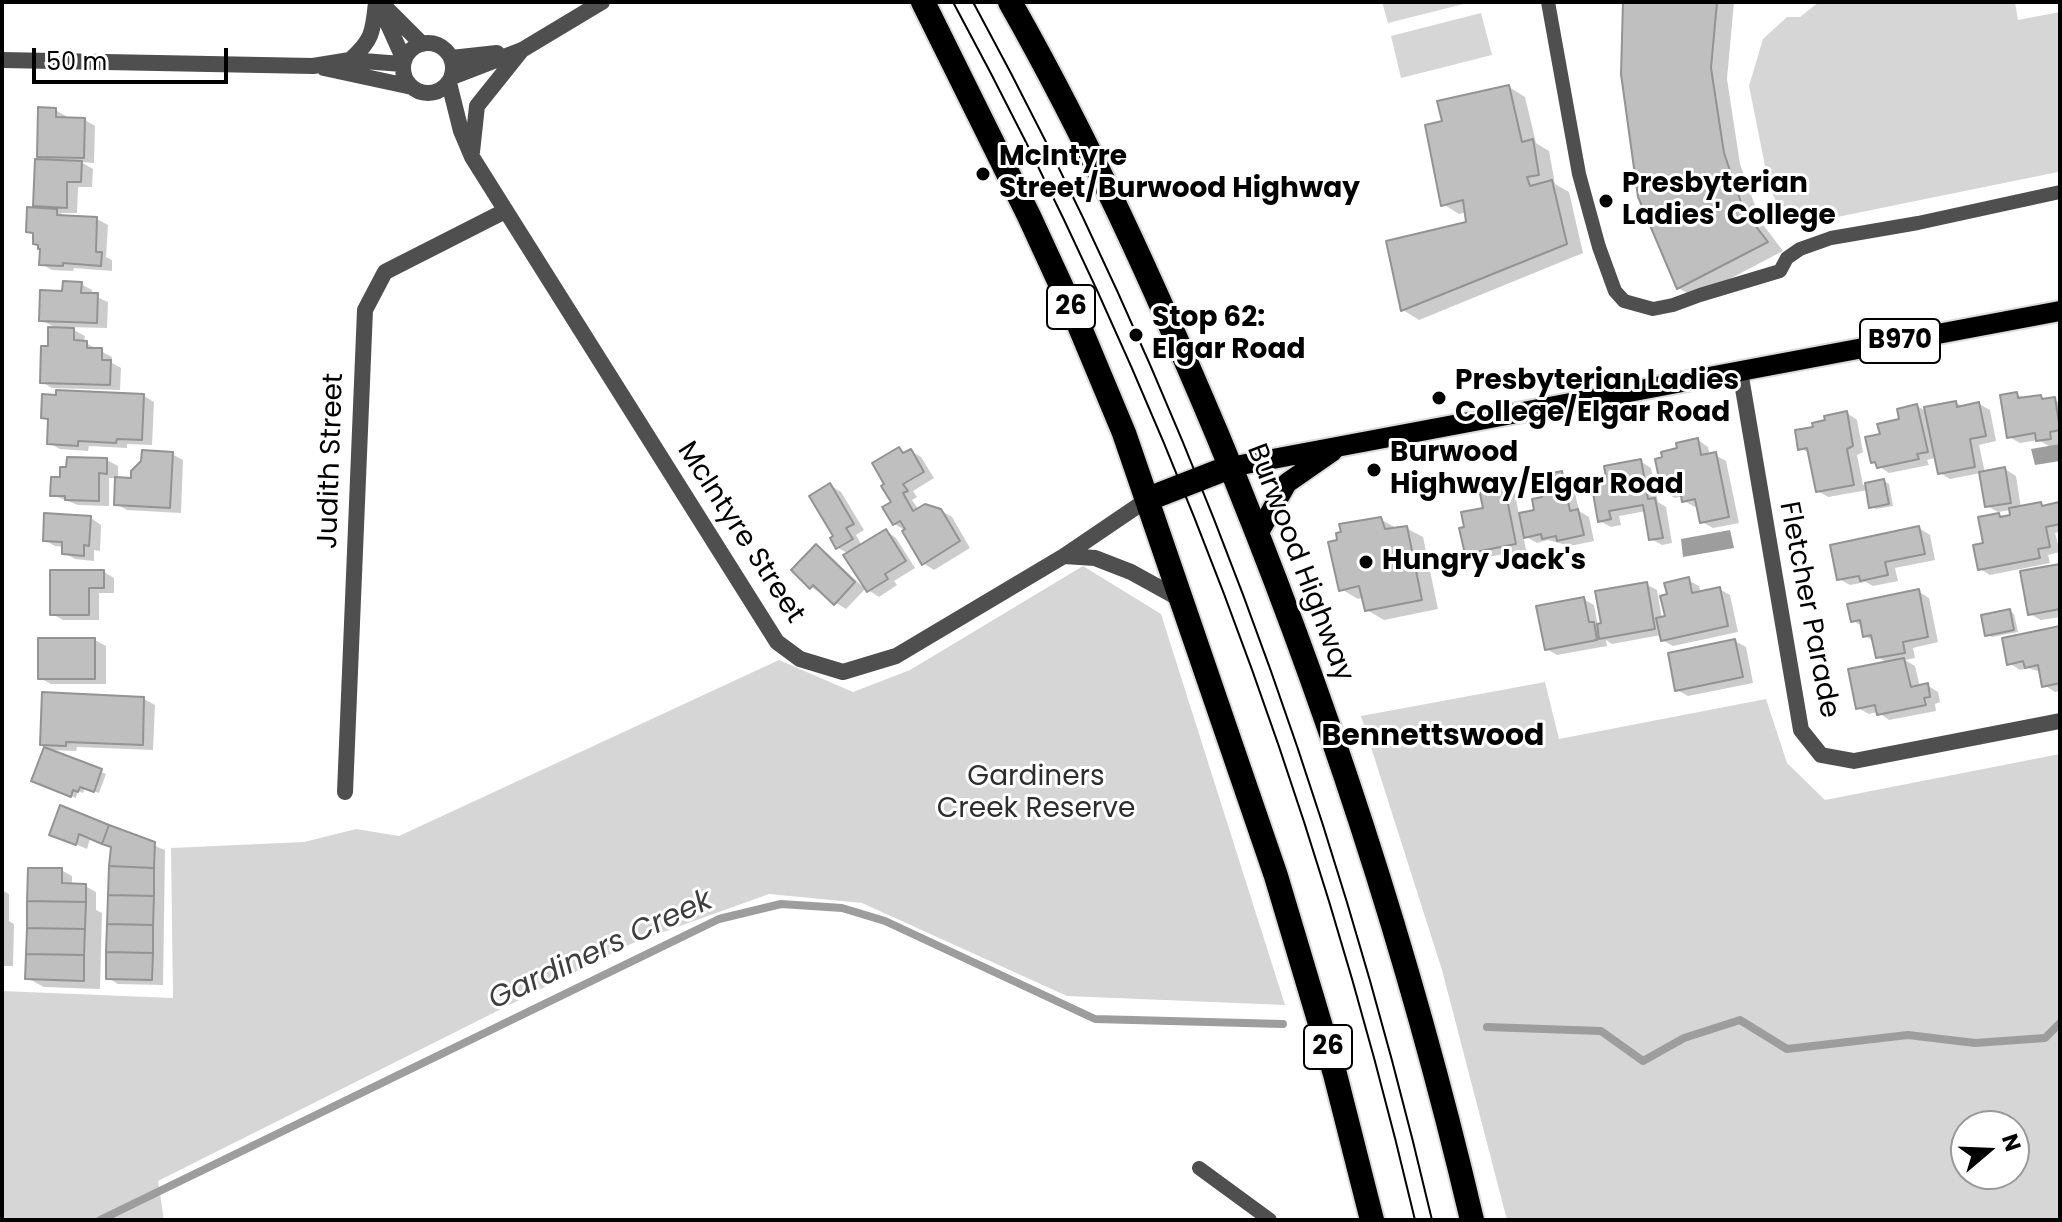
<!DOCTYPE html>
<html>
<head>
<meta charset="utf-8">
<style>
	body { margin:0 }
	#map { position:relative; width:2062px; height:1222px; overflow:hidden; background:#fff; font-family:Poppins,sans-serif }
	canvas { display:block }
	.frame { position:absolute; inset:0; border:4px solid #000; pointer-events:none }
	.north { position:absolute; left:1950px; top:1110px; width:80px; height:80px; box-sizing:border-box; background:#fff; border:2px solid #999; border-radius:50%; rotate:71deg; font-size:22px; font-weight:700; line-height:32px; text-align:center; color:#000 }
	.north::after { content:''; display:block; margin:auto; width:28px; height:36px; background:#000; clip-path:polygon(50% 0,100% 100%,50% 72%,0 100%) }
	.scale { position:absolute; left:32px; top:48px; width:196px; height:36px; box-sizing:border-box; border:4px solid #000; border-top:0; padding-left:10px; font-size:24px; line-height:28px; white-space:nowrap; color:#000; -webkit-text-stroke:6px #fff; paint-order:stroke }
</style>
</head>
<body>
<div id="map">
<canvas width="2062" height="1222"></canvas>
<div class="frame"></div>
<div class="north">N</div>
<div class="scale">50 m</div>
</div>
<script>
const context = document.querySelector('canvas').getContext('2d');
context.lineJoin = 'round';
function fill(path, color) {
  context.fillStyle = color;
  context.fill(path, 'evenodd');
}
function strokePath(path, color, width, dash) {
  context.strokeStyle = color;
  context.lineWidth = width;
  context.lineCap = dash ? 'butt' : 'round';
  context.setLineDash(dash || []);
  context.stroke(path);
}
function write(font, color, halo, rows, align = 'center') {
  context.font = font + ' Poppins,sans-serif';
  context.lineWidth = 6;
  context.setLineDash([]);
  context.textBaseline = 'middle';
  context.strokeStyle = halo;
  context.fillStyle = color;
  for (const [text, x, y, turn = 0] of rows) {
    context.save();
    context.translate(x, y);
    context.rotate((+turn || 0) * Math.PI / 180);
    context.textAlign = isNaN(turn) ? turn : align;
    if (halo) context.strokeText(text, 0, 0);
    context.fillText(text, 0, 0);
    context.restore();
  }
}
fill(new Path2D(`
	M1382 2H1472L1388 23Z
	M1819 2H2015L2018 20 2060 12 2058 172 1788 227 1769 186 1749 86 1763 39 1787 17H1800Z
	M1481 13 1492 55 1401 78 1391 36Z
	M1083 566 1161 614 1285 1005 1067 996 862 903 769 894 633 943 158 1181 164 1220H2V991L173 998 171 848 304 842 356 829 399 836 779 660 853 692 910 670Z
	M1545 682 1559 739 1766 699 1787 763 1825 800 2060 754V1220H1507L1442 970 1361 716ZM2014 1126V1174H1966V1126Z`), '#d6d6d6');
fill(new Path2D(`
	M2060 444V461L2035 465 2031 449Z
	M1730 530 1734 548 1683 557 1681 539Z`), '#9d9d9d');
fill(new Path2D(`
	M1625 2H1734L1727 79 1740 164 1761 222 1783 251 1695 297 1678 288Z
	M1509 87 1525 97 1536 143 1549 151 1555 184 1569 192 1583 253 1419 320 1403 310 1468 224 1467 212 1459 214 1443 204 1444 123Z
	M55 110 66 116V119L85 120 95 126 94 163 81 162 93 169 92 187H78L77 213H60L68 217 97 219 108 225 106 257 112 260V271L74 268 73 271 52 270 41 264 40 246 35 243V235L28 231 35 210 37 161H49L39 155Z
	M81 284 92 290V295L108 302 107 328 68 327 85 336 84 342 112 357V363L121 368 120 390 52 388 42 382 50 348 58 329 41 320 64 293Z
	M2017 394 2025 399 2041 397 2060 402V444L2049 446 2038 440 2020 443 2009 437Z
	M144 396 154 402 152 445 127 444V448L89 446 88 451 60 449 49 443 50 422 43 417Z
	M1956 403 1964 407 1979 404 1990 410 1996 441 1979 445 1985 473 2005 469 2016 476 2021 508 2041 504 2046 507 2060 505V532L2055 533 2060 552 2048 555 2050 563 1990 575 1980 569 1986 544 1999 515 2005 518 2013 516 2011 510 1998 512 1987 506 1981 473 1950 479 1940 473 1935 458 1927 460 1929 465 1889 473 1872 462 1882 436 1917 406 1928 412Z
	M1847 413 1857 420 1863 452 1857 455 1863 485 1884 481 1889 484 1893 506 1876 509 1871 506 1868 490 1828 497 1818 491 1811 454 1800 448 1815 428Z
	M1698 440 1708 447 1710 456 1715 455 1726 461 1739 523 1713 528 1702 522 1698 506 1695 507 1684 501 1683 496 1675 498 1664 492Z
	M899 449 906 453 911 451 921 457 934 478 913 491 917 497 912 500 919 510H940L952 517 970 548 934 570 923 563 906 531 894 524 893 503Z
	M172 454 183 460 181 513 127 510 116 504 117 478H109V506L78 505 52 495 62 479 107 460 118 466V480H133Z
	M1640 461 1651 468 1658 502 1666 507 1672 543 1662 545 1651 539 1646 511 1619 516 1621 525 1611 527 1600 521 1609 479Z
	M1561 473 1572 480 1579 511 1589 517 1594 541 1570 546 1548 540 1537 543 1523 535 1526 550 1477 559 1466 553 1485 509 1504 486 1515 493 1519 515 1537 511Z
	M830 485 841 492 864 530 856 535 862 546 886 531 896 538 915 568 894 581 897 585 879 597 868 590 849 554 838 548Z
	M91 518 101 525 100 551 94 550V561L75 559 64 553V547L55 546 45 540Z
	M1380 519 1398 529 1406 528 1423 537 1438 609 1384 620 1367 610 1364 597 1358 599 1341 589Z
	M1919 528 1930 535 1935 560 1895 568 1898 581 1873 586 1866 582 1850 585 1839 579Z
	M816 547 827 553 865 589 846 609 811 587Z
	M2060 566V617L2041 620 2030 614Z
	M104 572 114 578V593H99V620H63L52 614Z
	M1688 580 1699 586 1701 593 1719 589 1730 595 1738 632 1673 646 1662 640 1661 635 1612 644 1606 640 1607 646 1557 655 1547 649 1583 599 1594 605 1598 626 1646 584 1657 590 1662 619 1667 618Z
	M1918 591 1929 598 1938 642 1913 648 1915 658 1905 660 1915 666 1920 687 1927 685 1938 692 1940 702 1935 704 1936 711 1889 720 1878 712 1869 714 1858 708 1888 663 1878 657 1875 642 1865 636 1862 626 1852 620Z
	M2010 611 2014 614 2018 632 1992 637 1987 635Z
	M2060 628V691L2055 692 2044 685 2041 672 2028 668 2020 670 2009 663Z
	M95 640 106 646V684H51L40 678Z
	M1735 641 1746 647 1753 683 1688 696 1677 690Z
	M144 699 155 705 153 750 77 747 76 751 48 750 106 774 99 793 85 788 83 793 78 791 76 798 34 780 47 746 42 744Z
	M61 808 165 850 163 985 118 984 108 978 112 848 90 839 87 849 51 834Z
	M61 870 72 876V885L85 886 96 892V910L102 913 100 989 44 987 27 978Z
	M2 890 9 894V921L14 924 13 966H2Z`), '#0003');
strokePath(new Path2D(`
	M1487 1027 1601 1031 1643 1061 1684 1038 1740 1020 1787 1049 1908 1035 1975 1043 2045 1038 2060 1023
	M100 1220 719 919 781 904 842 908 885 921 1095 1019 1283 1024`), '#9d9d9d', 8);
const building = new Path2D(`
	M1623 2H1717L1711 68 1724 153 1744 211 1768 242 1677 289 1638 197 1621 74Z
	M1509 85 1522 142 1533 139 1539 175 1527 177 1530 186 1552 180 1567 244 1401 311 1386 241 1466 222 1463 200 1441 206 1425 125 1442 121 1437 101Z
	M38 107 56 108V117L85 118 84 158 37 157Z
	M35 159 82 161 81 182H67V208L33 206Z
	M27 207 57 209V215L97 217 96 252H102L101 266 63 263V266L39 265 40 249H38V245L33 244V233L26 232Z
	M63 281 82 282 81 293H98L97 323 39 321 40 290 62 291Z
	M48 327 74 328V340L87 341V348H102V360H111L110 385 40 383 41 346H48Z
	M56 390 144 394 142 440 117 439 116 443 78 441V446L47 444 48 419 41 418 42 394 56 395Z
	M2017 392 2018 398 2041 395 2042 399 2055 397 2060 430 2050 432 2051 439 2036 441 2035 433 2007 438 2000 395Z
	M1956 401 1957 407 1979 402 1986 436 1970 439 1975 467 1938 474 1924 407Z
	M1917 404 1928 452 1917 454 1919 459 1877 468 1875 462 1871 463 1865 437 1880 434 1877 424 1899 419 1897 409Z
	M1847 411 1853 446 1847 449 1854 485 1816 492 1807 448 1798 450 1795 430 1813 427 1812 423 1825 420 1824 416Z
	M1698 438 1701 455 1716 452 1729 517 1700 523 1695 499 1682 502 1680 489 1662 493 1655 459 1662 457 1661 452 1677 448 1676 443Z
	M899 447 903 453 911 449 924 472 903 484 908 491 903 493 913 511 925 504 941 509 960 541 922 565 902 531 905 529 900 521 893 525 882 507 891 502 881 486 884 484 872 463Z
	M142 450 173 452 170 508 114 505 115 477 131 478V471L141 461Z
	M67 457 107 458V474L99 473V501L65 500V496H50L51 477H60V467H66Z
	M1641 459 1648 499 1655 498 1663 538 1649 540 1643 505 1609 511 1611 519 1598 522 1591 481 1606 478 1604 466Z
	M2005 467 2011 503 1985 507 1979 472Z
	M1562 471 1570 511 1578 509 1584 535 1557 541 1556 536 1542 539 1541 534 1524 538 1519 513 1534 510 1532 499 1542 497 1537 476Z
	M1884 479 1889 504 1869 508 1865 483Z
	M830 483 854 524 846 528 853 539 836 549 830 538 833 536 809 496Z
	M1504 484 1516 544 1465 554 1459 528 1464 527 1461 512 1483 508 1479 489Z
	M2041 502 2042 506 2059 502 2060 524 2046 527 2050 547 2038 549 2040 558 1978 570 1973 545 1983 543 1978 517 1999 513 2000 517 2010 515 2009 508Z
	M44 513 91 516 89 546 84 545V556L62 554V542L43 541Z
	M1381 517 1385 529 1407 526 1422 600 1365 611 1359 586 1339 591 1328 542 1337 540 1336 533 1341 532 1339 524Z
	M1919 526 1925 554 1885 562 1888 575 1860 581 1859 576 1837 580 1830 545Z
	M886 529 906 561 885 574 888 579 867 592 843 555Z
	M816 544 855 582 834 605 813 585 810 589 791 570Z
	M2060 564V609L2028 615 2020 571Z
	M50 570H104V588H89V615H50Z
	M1689 577 1692 593 1720 587 1728 626 1661 641 1656 618 1665 616 1660 596 1667 594 1664 583Z
	M1647 582 1655 629 1599 639 1597 624 1601 623 1595 591Z
	M1919 589 1928 637 1903 642 1905 653 1876 658 1871 635 1863 637 1860 620 1851 622 1847 604Z
	M1584 597 1589 622H1594L1597 640 1545 650 1536 606Z
	M2010 609 2014 630 1985 636 1981 615Z
	M2060 626V683L2042 687 2038 665 2025 668 2023 661 2007 665 2002 638Z
	M38 638H95V679H38Z
	M1735 639 1743 677 1675 691 1668 653Z
	M1904 658 1911 687 1928 683 1930 697 1924 698 1926 705 1877 715 1875 705 1856 709 1848 669Z
	M42 692 144 697 143 745 66 742V746L40 745Z
	M44 747 102 769 94 792 80 787 78 792 73 790 71 797 31 781Z
	M60 805 109 825 102 844 79 834 76 845 49 835Z
	M109 825 155 842 154 868 109 866 111 847 102 844Z
	M109 866 154 868V896L108 895Z
	M28 868H62V883L86 884V902L27 901Z
	M108 895 154 896 153 925 107 924Z
	M27 901 86 902 85 929 27 928Z
	M107 924 153 925V953L106 952Z
	M27 928 85 929 84 955 26 954Z
	M106 952 153 953 152 980 106 979Z
	M26 954 84 955V981L25 979Z`);
fill(building, '#bfbfbf');
strokePath(building, '#939393', 2);
const primary = new Path2D(`
	M1230 467 2060 311
	M1258 534 1287 483 1333 451`);
const highway = new Path2D(`
	M923 2 1029 216 1076 318 1124 433 1276 876 1335 1074 1372 1220
	M1010 2C1089 141 1155 287 1217 434 1323 689 1409 951 1472 1220
	M1148 499 1230 467`);
strokePath(primary, '#dbdbdb', 24);
strokePath(highway, '#dbdbdb', 28);
strokePath(new Path2D(`
	M1548 2 1579 174 1599 247 1615 291 1624 301 1653 309 1673 305 1700 295 1780 271 1787 258 1800 249 1831 238 1918 223 2060 192
	M1199 1168 1270 1220`), '#4f4f4f', 14);
strokePath(new Path2D(`
	M378 2 404 60
	M384 6 422 44
	M403 68a25 25 0 1 1 50 0a25 25 0 1 1-50 0Z
	M451 58 497 53
	M2 60 313 66 350 60 402 64
	M350 60C373 40 373 31 376 2
	M324 68 412 87
	M452 77 522 50 602 2
	M449 83 461 131 472 157 777 642 800 659 843 672 896 656 1064 556 1148 499
	M472 152 477 106 521 51
	M1740 371 1801 730 1821 755 1854 761 2060 721
	M1064 556 1095 558 1131 572 1180 599
	M345 792 365 310 385 272 505 211`), '#4f4f4f', 16);
strokePath(primary, '#000', 20);
strokePath(highway, '#000', 24);
strokePath(new Path2D(`
	M953 2C1161 386 1315 795 1415 1220
	M973 2C1181 384 1333 797 1432 1220`), '#000', 2);
for (const [x, y, r, color] of [
	[983,174,8,"#000"],
	[1606,201,8,"#000"],
	[1136,335,8,"#000"],
	[1439,398,8,"#000"],
	[1374,470,8,"#000"],
	[1366,562,8,"#000"]
]) {
  const dot = new Path2D();
  dot.arc(x, y, r, 0, 2 * Math.PI);
  context.fillStyle = color;
  context.fill(dot);
  strokePath(dot, '#fff', 3);
}
for (const [x, y, w] of [
	[1071,307,48],
	[1900,341,80],
	[1328,1047,48]
]) {
  const box = new Path2D();
  box.roundRect(x - w / 2, y - 22, w, 44, 6);
  context.fillStyle = '#fff';
  context.fill(box);
  strokePath(box, '#000', 2);
}
write('bold 26px', '#000', null, [
	["26",1071,307],
	["B970",1900,341],
	["26",1328,1047]
]);
write('bold 28px', '#000', '#fff', [
	["McIntyre",999,158],
	["Street/Burwood Highway",999,190],
	["Presbyterian",1622,185],
	["Ladies' College",1622,217],
	["Stop 62:",1152,319],
	["Elgar Road",1152,351],
	["Presbyterian Ladies",1455,382],
	["College/Elgar Road",1455,414],
	["Burwood",1390,454],
	["Highway/Elgar Road",1390,486],
	["Hungry Jack's",1382,562]
], 'left');
write('28px', '#000', '#fff', [
	["Judith Street",332,461,-88],
	["McIntyre Street",740,533,57],
	["Burwood Highway",1299,563,69],
	["Fletcher Parade",1808,610,79]
]);
write('28px', '#2d2d2d', '#fff', [
	["Gardiners",1036,778],
	["Creek Reserve",1036,810]
]);
write('bold 30px', '#000', '#fff', [
	["Bennettswood",1433,737]
]);
write('italic 30px', '#3e3e3e', '#fff', [
	["Gardiners Creek",601,951,-25]
]);
</script>
</body>
</html>
